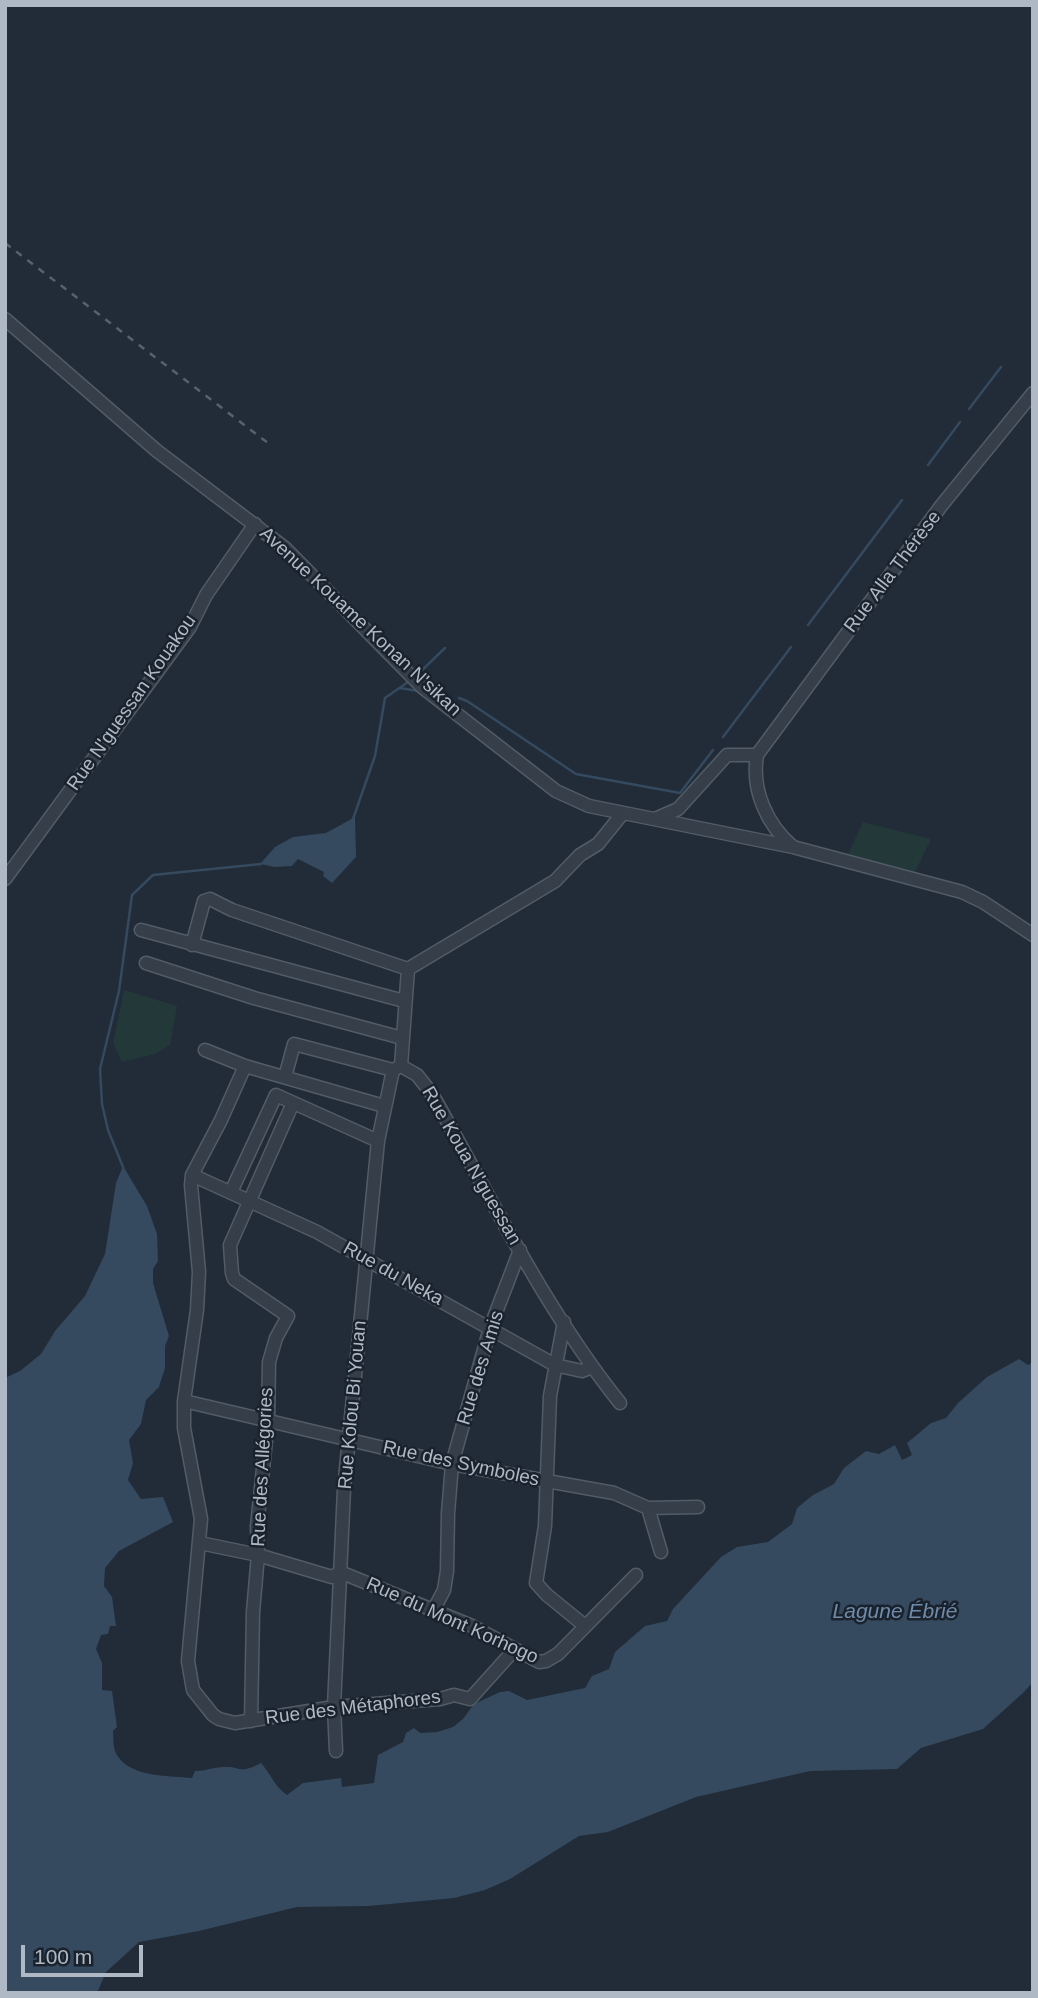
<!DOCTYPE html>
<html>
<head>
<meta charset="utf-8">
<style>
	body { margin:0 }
	#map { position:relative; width:1038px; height:1998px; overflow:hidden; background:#212c38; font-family:Arial,sans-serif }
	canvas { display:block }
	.frame { position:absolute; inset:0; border:7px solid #afb9c5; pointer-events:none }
	.scale { position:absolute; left:21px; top:1945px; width:122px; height:32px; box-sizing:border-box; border:4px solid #afb9c5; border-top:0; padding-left:9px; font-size:21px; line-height:24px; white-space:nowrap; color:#afb9c5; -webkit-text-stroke:5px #1a232d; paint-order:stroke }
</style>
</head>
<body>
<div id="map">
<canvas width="1038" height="1998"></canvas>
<div class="frame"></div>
<div class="scale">100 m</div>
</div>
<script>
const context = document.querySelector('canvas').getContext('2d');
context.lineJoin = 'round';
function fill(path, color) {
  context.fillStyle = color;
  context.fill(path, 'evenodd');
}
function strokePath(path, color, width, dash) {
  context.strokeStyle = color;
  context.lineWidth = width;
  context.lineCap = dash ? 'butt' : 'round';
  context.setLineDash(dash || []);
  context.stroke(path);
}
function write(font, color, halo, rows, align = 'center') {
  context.font = font + ' Arial,sans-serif';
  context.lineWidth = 5;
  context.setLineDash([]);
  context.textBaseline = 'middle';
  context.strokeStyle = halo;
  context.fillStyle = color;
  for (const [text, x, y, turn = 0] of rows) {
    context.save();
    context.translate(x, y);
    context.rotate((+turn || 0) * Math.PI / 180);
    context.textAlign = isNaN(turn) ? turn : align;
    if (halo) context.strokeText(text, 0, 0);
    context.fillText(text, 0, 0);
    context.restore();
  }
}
fill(new Path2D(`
	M863 822 931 839 915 872 848 854Z
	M124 990 177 1006 170 1045 155 1054 122 1062 113 1043Z`), '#233839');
fill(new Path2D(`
	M355 817 356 857 332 883 323 876 324 872 298 859 292 866 275 867 260 864 275 847 293 837 326 833Z
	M123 1166 147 1206 157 1234 158 1261 153 1269V1283L169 1336 165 1346V1368L159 1387 146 1400 141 1424 129 1440 133 1463 128 1480 141 1499 163 1497 173 1522 119 1551 105 1568 104 1586 112 1597 116 1626H110L108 1634 101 1635 96 1649 102 1663V1690L112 1691 117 1727 113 1731C114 1741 112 1749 119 1758 133 1777 171 1776 192 1778L195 1771C206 1771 214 1767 223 1767 243 1766 238 1775 261 1763 271 1774 274 1786 287 1795L303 1783 341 1778 342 1787 374 1783 378 1755 403 1742 406 1733 414 1728 420 1733 437 1732 453 1727 463 1719 474 1704 500 1692 509 1691 527 1700 585 1688 592 1676 609 1669 615 1652 645 1626 667 1621 673 1609 721 1557 737 1547 768 1542 792 1524 797 1508 813 1495 834 1484 844 1468 866 1451 879 1454 895 1445 902 1460 912 1455 907 1443 931 1423 946 1418 958 1403 987 1377 1019 1359 1028 1365 1033 1362V1682L1024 1692 983 1729 921 1748 897 1769 810 1771 696 1797 608 1832 579 1836 510 1879 485 1890 454 1898 369 1906 297 1907 199 1931 139 1942 106 1972 97 1993H5V1378L20 1371 41 1354 55 1331 85 1296 105 1254 116 1183Z`), '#35495f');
strokePath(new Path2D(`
	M969 409 1001 367
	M928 465 960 422
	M808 625 902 500
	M417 675 445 648
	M400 688 418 691
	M459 698 467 701 576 774 680 793 713 750
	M723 737 791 647
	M353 819 375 756 385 698 408 682
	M123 1167 108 1130 102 1104 100 1069 119 991 132 895 153 875 261 864`), '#35495f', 2.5);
const minor = new Path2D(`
	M5 319 157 451 285 548 422 687 556 791 589 806 793 847 962 892 983 902 1033 935
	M655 819 678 809 727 755H757
	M793 847C767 825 751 790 757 755L941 506 1033 393
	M5 879 190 627 206 595 255 524
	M141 930 404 1001
	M192 945 204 901 210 899 232 910 408 969
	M146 963 254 998 402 1038
	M205 1050 245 1066 384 1106
	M245 1066 221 1120 192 1175 191 1185 199 1272 197 1310 184 1401V1428L201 1519 188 1661 193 1690 213 1715 219 1719 235 1723 334 1707 440 1699 454 1695 470 1699 515 1649
	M285 1077 294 1044 393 1070
	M192 1175 317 1232 555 1365 582 1371 592 1367
	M231 1192 276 1095 378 1141
	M564 1322 550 1396 545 1526 536 1583 547 1595 585 1626
	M184 1401 452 1464 614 1493 648 1508 698 1507
	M620 1403C545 1309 491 1198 432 1094L417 1075 401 1066 408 969 555 881 580 855 598 844 623 813
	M648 1508 661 1552
	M200 1543 258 1555 332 1577 340 1572 472 1626 539 1662 546 1661 558 1654 636 1575
	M433 1611 444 1590 447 1571 448 1513 452 1464 490 1328 520 1250
	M251 1721 253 1612 258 1555 257 1526 268 1421 269 1362 276 1338 288 1316 234 1279 232 1273 230 1245 293 1103
	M336 1751 334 1707 344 1489 378 1141 393 1070 401 1066`);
strokePath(minor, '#525c66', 15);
strokePath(minor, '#353e49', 12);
strokePath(new Path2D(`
	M5 243 272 446`), '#566270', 2.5, [7, 7]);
write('19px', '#afb9c5', '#1a232d', [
	["Rue Alla Thérèse",893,572,-53],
	["Avenue Kouame Konan N'sikan",360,622,43],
	["Rue N'guessan Kouakou",132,703,-55],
	["Rue Koua N'guessan",471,1166,60],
	["Rue du Neka",393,1274,29],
	["Rue des Amis",481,1368,-73],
	["Rue Kolou Bi Youan",353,1405,-85],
	["Rue des Symboles",461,1464,12],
	["Rue des Allégories",263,1467,-87],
	["Rue du Mont Korhogo",452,1621,24],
	["Rue des Métaphores",353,1708,-7]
]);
write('italic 21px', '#708ba9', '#1a232d', [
	["Lagune Ébrié",895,1612]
]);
</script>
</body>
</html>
